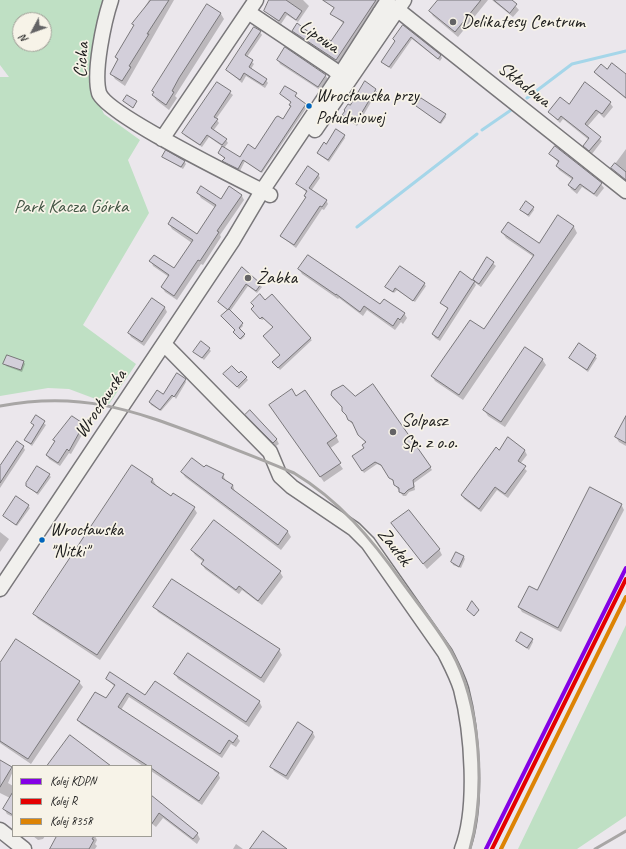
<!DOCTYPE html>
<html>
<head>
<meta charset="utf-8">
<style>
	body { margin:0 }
	#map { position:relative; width:626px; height:849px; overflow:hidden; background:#ebe7ec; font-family:Caveat,sans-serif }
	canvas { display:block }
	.legend { position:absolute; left:12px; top:765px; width:140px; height:72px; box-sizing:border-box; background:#f7f3e8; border:1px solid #9f9d96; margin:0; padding:5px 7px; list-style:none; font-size:12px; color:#1c1c1c }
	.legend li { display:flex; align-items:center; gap:8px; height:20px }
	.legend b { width:20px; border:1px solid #9f9d96 }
	.north { position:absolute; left:12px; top:12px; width:40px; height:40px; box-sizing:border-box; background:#f7f3e8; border:1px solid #9f9d96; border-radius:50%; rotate:229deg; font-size:11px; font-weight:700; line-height:16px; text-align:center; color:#1c1c1c }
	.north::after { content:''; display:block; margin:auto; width:14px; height:18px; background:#646365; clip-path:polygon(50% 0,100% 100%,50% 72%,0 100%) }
</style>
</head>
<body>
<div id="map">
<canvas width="626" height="849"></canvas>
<ul class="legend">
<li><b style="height:5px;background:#8500e5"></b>Kolej KDPN</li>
<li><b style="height:5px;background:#e50000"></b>Kolej R</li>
<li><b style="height:5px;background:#dd8304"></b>Kolej 8358</li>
</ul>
<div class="north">N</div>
</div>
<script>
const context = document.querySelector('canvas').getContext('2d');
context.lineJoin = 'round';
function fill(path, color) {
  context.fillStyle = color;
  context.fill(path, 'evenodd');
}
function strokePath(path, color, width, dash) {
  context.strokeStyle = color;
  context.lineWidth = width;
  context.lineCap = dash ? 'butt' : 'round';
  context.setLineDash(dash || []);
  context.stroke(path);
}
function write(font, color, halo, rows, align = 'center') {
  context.font = font + ' Caveat,sans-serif';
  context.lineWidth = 3.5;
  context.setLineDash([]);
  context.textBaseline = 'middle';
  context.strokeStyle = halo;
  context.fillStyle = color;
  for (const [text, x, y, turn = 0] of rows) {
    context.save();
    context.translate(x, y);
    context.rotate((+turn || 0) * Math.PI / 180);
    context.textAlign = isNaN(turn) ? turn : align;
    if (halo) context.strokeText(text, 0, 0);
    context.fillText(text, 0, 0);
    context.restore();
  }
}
fill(new Path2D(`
	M0 0H113L93 91 104 114 140 140 128 160 149 213 83 325 136 364 109 404 69 389 48 388 0 396V77H9L0 65ZM20 20H44V44H20Z
	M626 625V816L577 849H518Z`), '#bfe0c4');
fill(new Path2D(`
	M149 0H174L125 86 115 79 112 74 118 61 116 57Z
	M272 0H303L309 6 298 22 287 15 281 24 265 11Z
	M346 0H380L338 63 295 34 293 31 324 44 332 42 344 24 332 14Z
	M439 0H488L458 37 433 16 430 11Z
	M492 0H510L519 10 513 17Z
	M207 5 221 14 224 19 175 96 177 98 169 110 156 100 153 95 158 82Z
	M403 26 441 56 442 58 440 61 412 39 391 69 384 64 382 62 396 42 394 39Z
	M260 32 262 35 247 57 254 64 251 69 266 80 268 83 265 88 246 76 242 83 227 70Z
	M278 60 325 75 328 79 320 90 280 64Z
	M607 70 626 76V99L598 76 595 72Z
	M218 83 233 95 216 119 219 123 213 131 226 140 228 143 224 148 240 158 255 151 283 120 292 107V102L281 94H296V98L307 107 262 173 245 161 240 171 225 163 224 161 225 159 219 153 223 147 209 137 202 147 185 136 184 133Z
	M586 84 610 103 613 107 604 118 599 113 587 127 602 141 592 154 584 146 589 140 563 119 560 123 549 112 569 105Z
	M375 89 377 92 357 126 345 118 343 115 350 106Z
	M417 106 445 115 446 117 441 124Z
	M344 135 345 138 329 162 320 155 318 153Z
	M626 149V181L612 168Z
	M550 154 601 184 604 188 597 197 582 187 577 194 571 189 569 185 573 180 559 170 557 166 559 163Z
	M163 157 184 161 186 164 183 169Z
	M318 174 320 178 311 191 326 200 328 204 324 210 322 209 296 248 281 236 307 198 305 196 307 193 298 184Z
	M198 193 221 200 242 196 244 200 220 235 221 237 203 265 201 264 177 300 165 292 162 287 169 277 153 266 151 261 174 270 192 243 172 229 169 224 197 235 216 208 201 198Z
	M533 208 534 210 529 217 521 210Z
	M558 216 574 227 577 233 463 400 435 381 432 376 485 331 534 257 506 238 502 232 540 244Z
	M487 258 496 266 481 287 474 282 476 285 440 341 435 338 433 334 449 310 441 303 472 281Z
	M243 269 262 287 257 293 248 286 231 310 219 302Z
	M299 269 380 306 404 313 407 318 403 324 401 322 395 330 367 310 363 316 339 298 338 299 302 274Z
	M424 284 426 286 415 302 397 290 394 293 387 287Z
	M152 299 165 308 167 312 144 346 131 337 129 333Z
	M252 303 312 340 280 370 275 364 281 356 274 328 264 319 262 320 253 311 254 307Z
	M242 324 243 326 239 330 245 336 241 340 234 332Z
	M579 345 597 358 588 372 570 358Z
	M209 349 211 351 204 360 195 352Z
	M542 359 546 365 505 427 488 416 484 410Z
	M24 362 25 364 22 372 6 366 5 363Z
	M241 372 248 380 239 389 225 374 239 375Z
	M185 380 186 382 176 399 174 396 161 411 151 405 150 402Z
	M372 385 432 470 414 483 415 490 409 492 406 496H403L397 488 384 467 377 464 364 473 353 456 365 449 366 443 361 437 354 424 351 423 343 408 332 397 333 392 341 387H345L355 398Z
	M296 397 336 436 339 442 329 449 343 469 324 482 274 411Z
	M250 412 277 440 279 444 276 446 249 419Z
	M36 417 46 425 32 446 25 440 35 426 32 423Z
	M626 418V446L619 442 616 437Z
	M83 424 86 428 71 454 69 453 60 466 49 459 47 455 55 442 54 440Z
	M509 439 525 451 527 455 520 464 527 471 508 498 497 490 481 512 464 499 462 495Z
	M23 446 25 450 0 488V468Z
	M132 466 153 480 156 485 172 497 194 508 197 513 100 660 38 619 34 614Z
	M182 472 223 475 226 481 233 485 235 492 288 532 291 537 281 550 185 477Z
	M49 475 51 477 38 495 27 485Z
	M621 504 624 510 561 632 522 612 519 607 538 591Z
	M28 506 30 508 17 526 4 516Z
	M392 523 439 549 442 555 427 569Z
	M0 532 9 539 0 552Z
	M192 550 280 572 283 577 262 605 242 590 239 594 205 569 202 564 204 562 195 555Z
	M464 557 465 559 461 568 453 565 452 562Z
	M155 607 279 650 282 655 264 683 158 612Z
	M532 640 533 642 529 650 517 641Z
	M0 665 79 682 83 687 31 764 0 743Z
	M175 674 259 701 262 707 249 727 178 679Z
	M107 679 237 737 240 741 236 747 231 744 222 758 129 697 121 710 218 773 220 778 202 805 151 771V766H143L81 724 78 720 106 700 115 687Z
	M313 733 315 737 288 780 274 771 272 767Z
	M0 761 11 768 13 771 8 783 13 786V817L7 814 4 809 10 798 0 793Z
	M151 798 197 833 200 839 197 844 163 818 156 827 151 823Z
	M33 836H45L43 839 38 840Z
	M58 836H95L97 840 95 844 97 846 95 849H51Z
	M236 844 243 849H233Z`), '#0003');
strokePath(new Path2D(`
	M527 98 572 64 626 51
	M482 130 514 108
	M357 227 477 134`), '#a5d6e9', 3);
const building = new Path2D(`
	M151 0H169L147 34H149L129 66 131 67 122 81 110 74 118 59 115 57 134 25 132 24Z
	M269 0H286L302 11 296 20 285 12 279 21 264 11Z
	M323 0H376L336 60 292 31 297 23 323 43 326 38 331 41 344 22 330 14 334 8Z
	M438 0H481L455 32 429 11Z
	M494 0H512L517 4 510 13Z
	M207 4 221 13 179 78 172 91 174 92 166 105 152 95 154 92 152 91Z
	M403 25 441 55 438 59 411 37 389 67 381 62 395 41 393 39Z
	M254 27 261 31 245 55 253 60 249 67 267 79 263 85 244 73 240 80 226 70Z
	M285 47 326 75 318 87 277 60Z
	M612 63 626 74V98L594 72 601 64 607 69Z
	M365 81 376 89 355 124 342 115 345 111 344 110 348 104 350 105Z
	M217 82 231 91 214 117 218 119 211 128 227 139 222 145 207 135 200 145 182 133Z
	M585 82 611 102 602 114 596 110 585 124 601 137 589 151 583 146 589 138 561 116 558 120 548 112 560 97 569 104Z
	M285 86 297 93 295 96 306 104 261 172 243 160 238 169 222 161 225 158 218 153 222 146 240 157 248 144 255 149 276 117 278 116 283 119 291 106 289 105 291 102 280 94Z
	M127 95 137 101 133 108 123 101Z
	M421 98 446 114 440 123 416 106Z
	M336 129 345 135 328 160 317 153 324 142 326 144Z
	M555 146 602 183 594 194 580 184 575 190 568 185 573 178 556 166 559 161 549 154Z
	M166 150 185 161 181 167 162 157Z
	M615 163 626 172V180L611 168Z
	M308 166 319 174 309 188 327 200 322 207 320 206 294 245 280 236 306 197 304 196 307 191 296 184Z
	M201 186 221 199 229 186 242 195 217 231 219 232 200 261 198 260 174 296 161 287 169 275 149 261 154 255 174 268 193 240 168 224 172 217 197 234 216 205 197 193Z
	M526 201 534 207 528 215 520 210Z
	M558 215 574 226 459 395 431 376 470 320 484 329 534 255 501 232 508 222 539 243Z
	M308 255 380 304 384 299 405 313 400 320 398 318 393 326 364 306 360 312 336 294V295L298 269Z
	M487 257 494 262 479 284 473 280 475 281 438 338 432 334 448 308 440 303 460 271 472 280Z
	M400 266 425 283 413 301 395 288 393 292 385 287Z
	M242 267 261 284 256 291 246 284 228 310 218 302Z
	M260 294 265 300 272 294 311 338 278 368 272 362 280 355 263 336 273 327 262 317 260 319 251 309 254 306 251 303Z
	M152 298 165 307 142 342 128 333Z
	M229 309 243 323 239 328 245 334 240 339 233 332 235 330 221 316Z
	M201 341 210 348 202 358 193 352Z
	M579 343 596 355 587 370 569 358Z
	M525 347 543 359 501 422 483 410Z
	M7 355 24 361 21 370 3 364Z
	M232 366 239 373 241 371 247 377 237 387 223 374Z
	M177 373 186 379 174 397 172 395 160 410 149 402 157 390 163 394Z
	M373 384 431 467 413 480 414 487 408 490 404 494 399 492V488L394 485 393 480 389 478 381 465 375 462 362 471 352 456 364 448 362 445 366 442 358 435 352 422 348 420 346 415 342 411V407L331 395 332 391 343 385 355 396Z
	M292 389 296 396 305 390 337 436 327 443 341 463 320 477 269 405Z
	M250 410 277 439 273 443 245 415Z
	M36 415 45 421 31 444 24 440 34 425 31 423Z
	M72 416 84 424 69 451 67 449 58 463 46 455 55 441 53 440Z
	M626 416V443L615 437Z
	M508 437 525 450 518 461 526 466 505 494 495 487 479 509 461 495 496 447 499 450Z
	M17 441 24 446 0 483V466Z
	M192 458 204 467 206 465 224 474 222 478 233 485 231 488 288 531 278 545 181 472Z
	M132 465 153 479 151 482 171 496 173 493 195 507 97 655 33 614Z
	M37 466 50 474 37 493 26 486V483Z
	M590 487 622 504 558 628 518 607 529 586 537 590Z
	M16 496 29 505 16 525 3 516Z
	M409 510 440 549 423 564 391 523Z
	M214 520 281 571 258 601 239 586 236 590 201 564 204 560 191 550Z
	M456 552 464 556 459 567 451 562Z
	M172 579 280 649 261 678 153 607Z
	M472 601 479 610 474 616 467 610Z
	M521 632 533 639 527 648 516 641Z
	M16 639 80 681 28 759 0 741V663Z
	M188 653 260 701 246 722 174 674Z
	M110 672 145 695 155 681 238 736 233 743 229 740 220 754 127 693 118 707 219 773 199 801 151 768V766H148L77 720 95 692 106 698 115 685 106 679Z
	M298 722 313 732 286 776 270 767Z
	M70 735 111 766H47Z
	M0 760 12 767 0 787Z
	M13 792V815L3 809Z
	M151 795 198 833 193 839 159 813 151 825Z
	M263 831 287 849H250Z
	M57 836H94L92 839 94 840 89 849H50Z`);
fill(building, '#d3cfda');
strokePath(building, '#79777a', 1);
const minor = new Path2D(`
	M111 0C104 21 93 72 99 93 107 115 243 181 270 195
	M248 12 333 69 347 81
	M380 12 392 9 398 10 626 191
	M315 130 404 0
	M162 139 256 0
	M164 344 270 452 280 476 292 487 354 529 368 543 445 653C451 665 457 676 461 689 472 731 478 808 462 849
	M0 589 233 240 262 191 340 75 388 0
	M0 830 24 849`);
strokePath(minor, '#79777a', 17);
strokePath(minor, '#f1f0ed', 14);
strokePath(new Path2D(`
	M0 406C80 391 130 409 204 437 234 449 264 460 294 473 339 500 372 539 402 582 418 604 437 627 451 651 481 704 486 791 470 849
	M595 849 626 831`), '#a8a6a5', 3);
strokePath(new Path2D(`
	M486 849 626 568`), '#8500e5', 4);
strokePath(new Path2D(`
	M492 849 626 579`), '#e50000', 4);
strokePath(new Path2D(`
	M501 849 626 597`), '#dd8304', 4);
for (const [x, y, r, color] of [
	[453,22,4,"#646365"],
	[309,106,3.5,"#0065bd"],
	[248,278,4,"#646365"],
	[393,432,4,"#646365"],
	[42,540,3.5,"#0065bd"]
]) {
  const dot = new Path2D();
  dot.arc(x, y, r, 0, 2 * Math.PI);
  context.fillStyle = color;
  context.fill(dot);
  strokePath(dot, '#f7f3e8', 1.5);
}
write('18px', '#1c1c1c', '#f7f3e8', [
	["Wrocławska przy",316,96],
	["Południowej",316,118],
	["Wrocławska",50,530],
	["\"Nitki\"",50,552]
], 'left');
write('19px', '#1c1c1c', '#f7f3e8', [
	["Delikatesy Centrum",461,22],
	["Żabka",256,278],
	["Solpasz",401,421],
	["Sp. z o.o.",401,443]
], 'left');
write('19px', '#1c1c1c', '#f7f3e8', [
	["Lipowa",319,37,34],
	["Cicha",82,60,-86],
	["Składowa",524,85,38],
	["Wrocławska",101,404,-56],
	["Zaułek",394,547,52]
]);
write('19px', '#425544', '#f7f3e8', [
	["Park Kacza Górka",71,207]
]);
</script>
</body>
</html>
